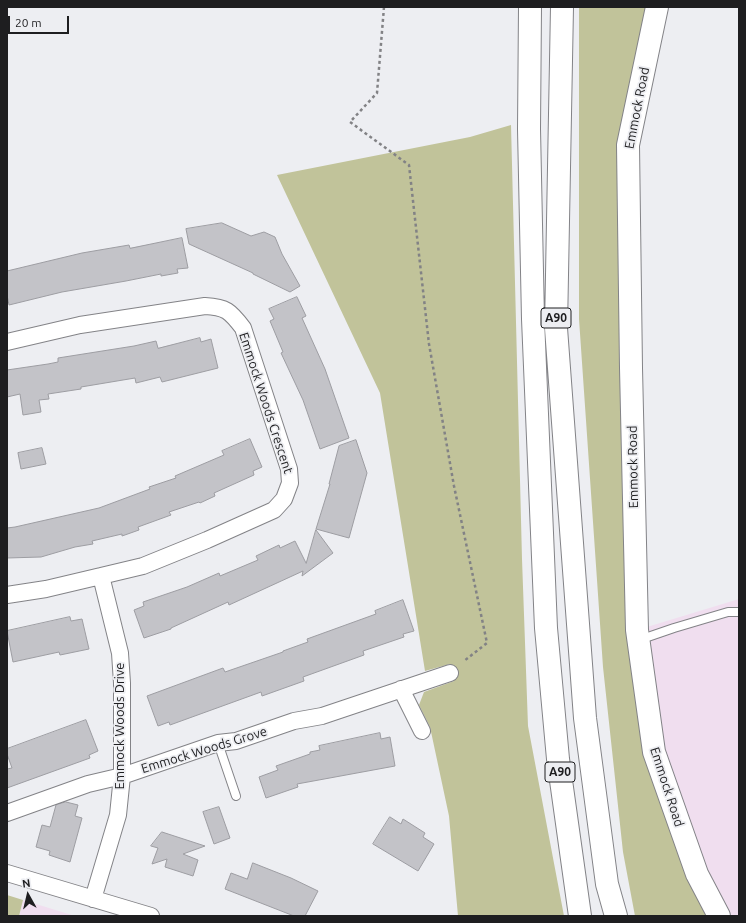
<!DOCTYPE html>
<html>
<head>
<meta charset="utf-8">
<style>
	body { margin:0 }
	#map { position:relative; width:746px; height:923px; overflow:hidden; background:#edeef2; font-family:Ubuntu,sans-serif }
	canvas { display:block }
	.frame { position:absolute; inset:0; border:8px solid #1e1e20; pointer-events:none }
	.north { position:absolute; left:8px; top:875px; width:40px; height:40px; -webkit-text-stroke:3px #edeef2; paint-order:stroke; rotate:352deg; font-size:11px; font-weight:700; line-height:16px; text-align:center; color:#1e1e20 }
	.north::after { content:''; display:block; margin:auto; width:14px; height:18px; background:#1e1e20; clip-path:polygon(50% 0,100% 100%,50% 72%,0 100%) }
	.scale { position:absolute; left:8px; top:16px; width:61px; height:18px; box-sizing:border-box; border:2px solid #1e1e20; border-top:0; padding-left:5px; font-size:12px; line-height:14px; white-space:nowrap; color:#1e1e20; -webkit-text-stroke:3px #edeef2; paint-order:stroke }
</style>
</head>
<body>
<div id="map">
<canvas width="746" height="923"></canvas>
<div class="frame"></div>
<div class="north">N</div>
<div class="scale">20 m</div>
</div>
<script>
const context = document.querySelector('canvas').getContext('2d');
context.lineJoin = 'round';
function fill(path, color) {
  context.fillStyle = color;
  context.fill(path, 'evenodd');
}
function strokePath(path, color, width, dash) {
  context.strokeStyle = color;
  context.lineWidth = width;
  context.lineCap = dash ? 'butt' : 'round';
  context.setLineDash(dash || []);
  context.stroke(path);
}
function write(font, color, halo, rows, align = 'center') {
  context.font = font + ' Ubuntu,sans-serif';
  context.lineWidth = 3.5;
  context.setLineDash([]);
  context.textBaseline = 'middle';
  context.strokeStyle = halo;
  context.fillStyle = color;
  for (const [text, x, y, turn = 0] of rows) {
    context.save();
    context.translate(x, y);
    context.rotate((+turn || 0) * Math.PI / 180);
    context.textAlign = isNaN(turn) ? turn : align;
    if (halo) context.strokeText(text, 0, 0);
    context.fillText(text, 0, 0);
    context.restore();
  }
}
fill(new Path2D(`
	M739 599V916H719L654 752 637 630Z
	M23 900 75 916H19Z`), '#f0deef');
fill(new Path2D(`
	M579 7H648L624 114 628 628 714 916H635L623 852 603 667 579 319Z
	M511 125 522 559 528 726 564 916H458L449 816 430 727 419 705 424 692 454 681 450 664 425 671 380 393 277 175 470 137Z
	M7 895 23 900 19 916H7Z`), '#c1c39a');
const building = new Path2D(`
	M222 223 251 236 264 232 275 237 282 254 300 286 290 292 253 274V273L189 244 186 229Z
	M182 238 188 268 177 269 178 273 161 276V274L126 281 62 292 9 305 7 295V271L82 253 129 245 130 248Z
	M297 297 306 316 302 318 325 369 349 438 320 449 303 400 281 353 283 352 270 321 274 319 269 309Z
	M200 338 201 342 211 339 218 368 162 382 160 377 136 383 135 378 81 387V389L48 394 49 399 39 400 41 412 23 415 20 394 7 397V370L48 364 58 362V358L134 346 156 341 158 348Z
	M250 439 262 467 253 471 254 475 214 493 215 496 200 503 199 502 169 512 171 515 138 527 139 530 122 536V534L92 541 93 544 75 547 41 557 7 558V528L15 527 99 508 150 489 149 487 176 478 175 476 224 455 222 451Z
	M356 440 367 473 349 538 316 529 330 484H329L339 446Z
	M42 448 46 464 21 469 18 453Z
	M316 530 333 553 302 576 303 571 229 605 228 602 171 628V629L144 638 134 610 144 606 143 602 187 587 219 573 220 576 258 560 256 556 279 545 280 548 295 541 306 563Z
	M403 600 414 631 403 634 404 637 363 651 364 655 303 677 304 681 262 696 261 692 170 725 169 722 158 726 147 696 223 668 225 672 283 652V651L308 642 307 639 376 614 375 611Z
	M70 617 71 621 82 619 89 649 60 655 59 652 13 662 7 631Z
	M86 720 98 751 89 755 90 758 7 788V769L12 768 7 754V749Z
	M380 733 381 739 390 737 395 766 297 784 298 787 266 798 259 777 278 770 276 766 310 754V752L320 750 319 746Z
	M66 802 78 805 75 816 82 818 70 862 49 855 50 851 36 847 42 825 50 827 56 805Z
	M219 807 230 838 214 844 203 812Z
	M390 817 401 824 403 819 425 833 423 837 434 844 418 871 373 844Z
	M162 832 205 846 183 854 198 860 193 876 165 867 167 859 152 864 158 848 151 846Z
	M253 863 291 878 318 891 305 916H294L225 889 231 873 247 879Z`);
fill(building, '#c3c3c8');
strokePath(building, '#9d9da2', 1);
const lane = new Path2D(`
	M639 640 674 628 728 612H739
	M218 743 236 796`);
const street = new Path2D(`
	M7 342 80 325 205 306C226 307 230 311 243 328L289 469 290 483 284 499 274 510 207 540 143 566 101 576
	M7 595 46 589 101 576 120 653 122 683V776L118 815 93 899
	M401 689 422 731
	M7 813 88 784 122 776 218 743 236 741 294 721 322 716 450 673
	M7 873 151 916`);
const secondary = new Path2D(`
	M657 7 628 145 631 368 637 630 654 752 697 874 719 916`);
const highway = new Path2D(`
	M530 7 529 129 533 319 546 628 558 759 580 916
	M562 7 556 328 585 718 607 884 616 916`);
strokePath(lane, '#838387', 10);
strokePath(street, '#838387', 18);
strokePath(secondary, '#838387', 24);
strokePath(highway, '#838387', 24);
strokePath(new Path2D(`
	M384 7 377 93 350 122 409 165 429 344 454 486 487 643 464 661`), '#828285', 2.5, [3, 3]);
strokePath(lane, '#fff', 8);
strokePath(street, '#fff', 16);
strokePath(secondary, '#fff', 22);
strokePath(highway, '#fff', 22);
for (const [x, y, w] of [
	[556,318,30],
	[560,772,30]
]) {
  const box = new Path2D();
  box.roundRect(x - w / 2, y - 10, w, 20, 3);
  context.fillStyle = '#edeef2';
  context.fill(box);
  strokePath(box, '#1e1e20', 1);
}
write('bold 12px', '#1e1e20', null, [
	["A90",556,318],
	["A90",560,772]
]);
write('13px', '#1e1e20', '#edeef2', [
	["Emmock Road",637,108,-79],
	["Emmock Woods Crescent",266,403,72],
	["Emmock Road",633,467,-91],
	["Emmock Woods Drive",120,726,-90],
	["Emmock Woods Grove",204,750,-17],
	["Emmock Road",667,787,72]
]);
</script>
</body>
</html>
